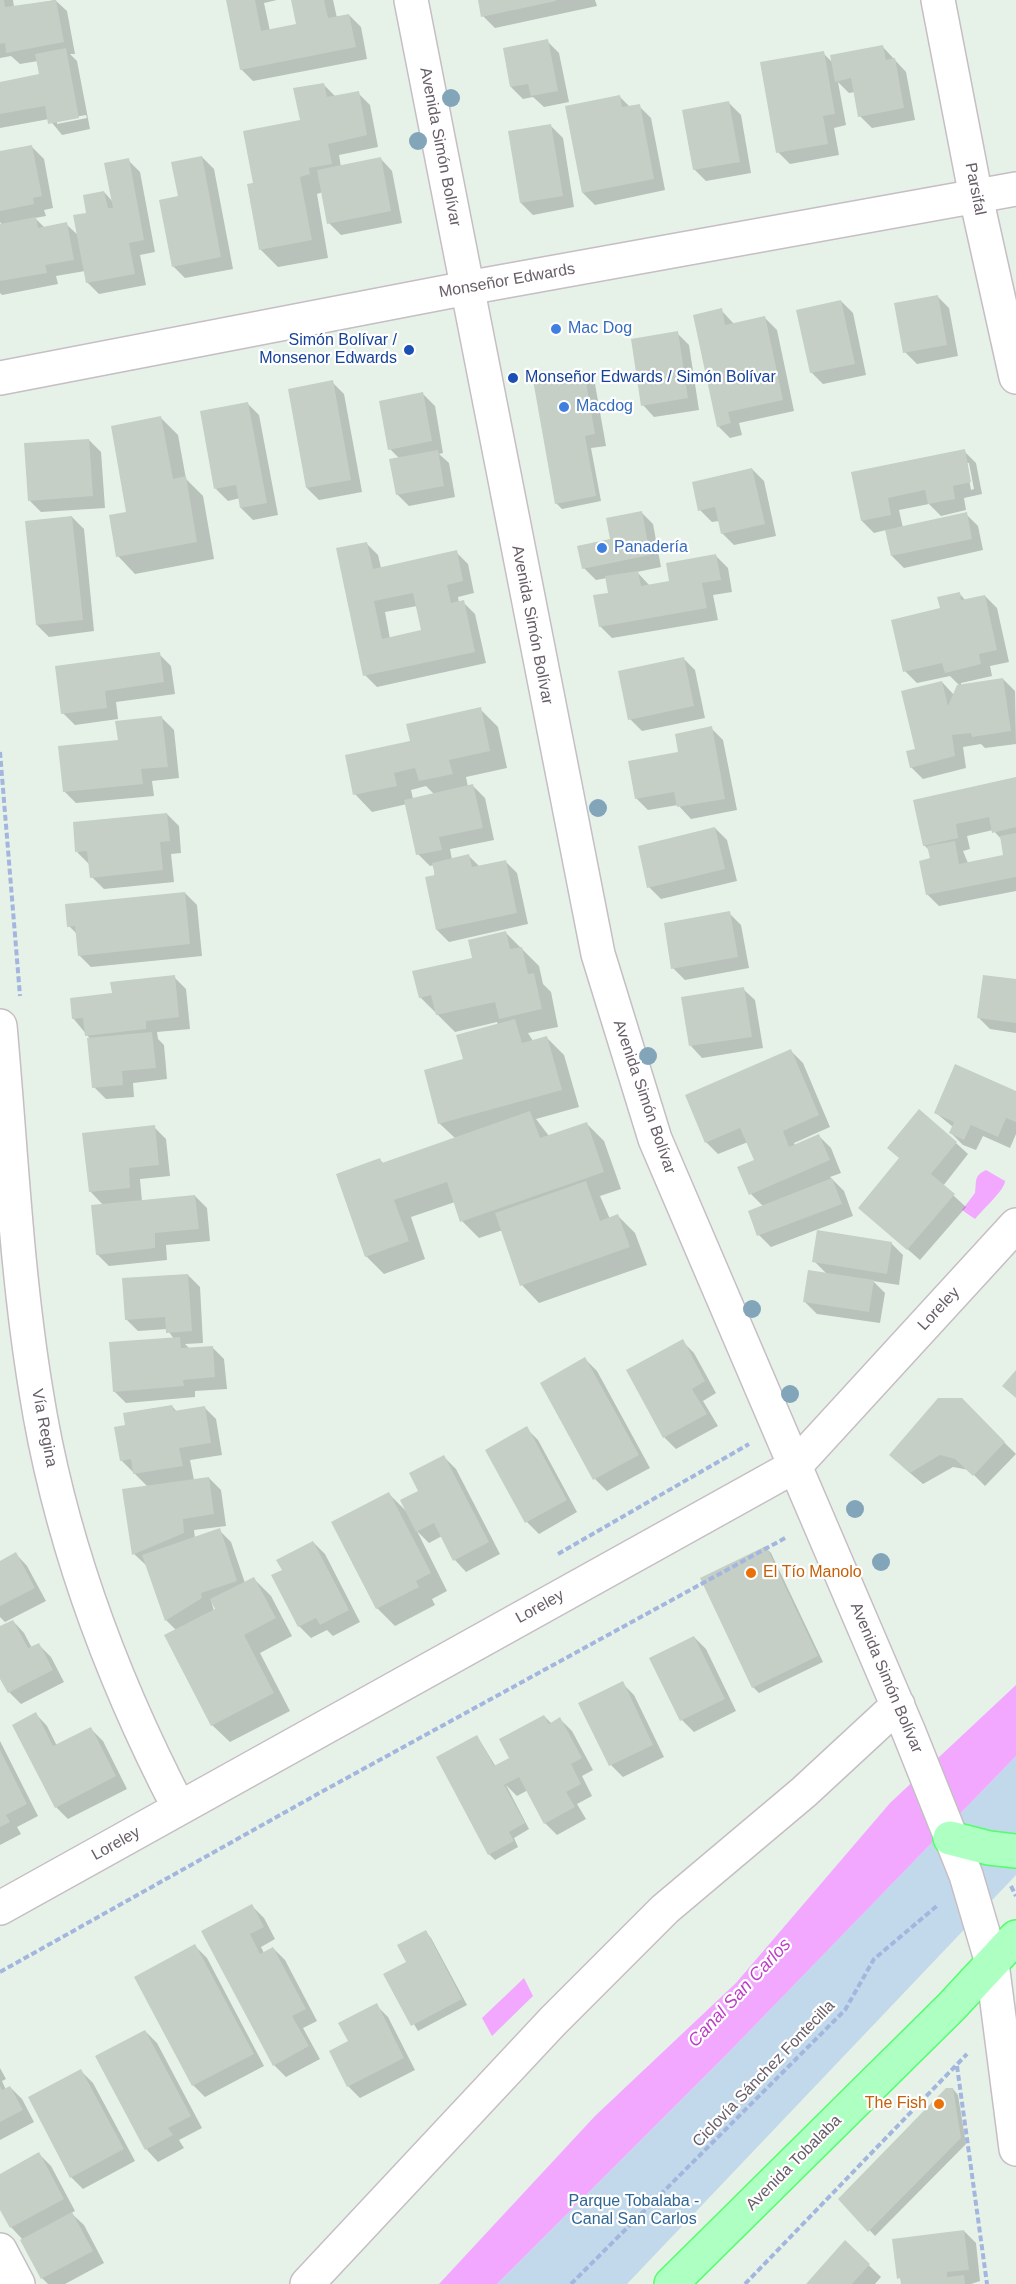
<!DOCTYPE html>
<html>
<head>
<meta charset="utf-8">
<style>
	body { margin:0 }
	canvas { display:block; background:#e6f1e8 }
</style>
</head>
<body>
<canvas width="1016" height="2284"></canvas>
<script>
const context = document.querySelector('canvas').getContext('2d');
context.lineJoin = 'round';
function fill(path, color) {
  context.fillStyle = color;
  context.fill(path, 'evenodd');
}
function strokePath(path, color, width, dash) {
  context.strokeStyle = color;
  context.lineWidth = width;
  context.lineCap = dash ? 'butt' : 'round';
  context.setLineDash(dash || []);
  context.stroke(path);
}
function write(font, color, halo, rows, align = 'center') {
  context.font = font + ' Arial,sans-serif';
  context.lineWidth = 4.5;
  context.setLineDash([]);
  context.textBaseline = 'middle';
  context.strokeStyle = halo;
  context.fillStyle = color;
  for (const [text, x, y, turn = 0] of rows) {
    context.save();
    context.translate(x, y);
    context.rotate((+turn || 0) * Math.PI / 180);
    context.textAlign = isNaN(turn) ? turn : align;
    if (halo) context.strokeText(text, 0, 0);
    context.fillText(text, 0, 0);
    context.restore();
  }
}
fill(new Path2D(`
	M1016 1756V1875L627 2284H497L727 2054Z`), '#c1d9eb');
fill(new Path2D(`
	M986 1170 1005 1181C1005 1190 982 1210 975 1219L962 1210 975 1193C977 1182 973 1176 986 1170Z
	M1016 1685V1756L727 2054 497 2284H439L595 2116 736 1983 890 1803Z
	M524 1978 533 1996 492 2036 482 2018Z`), '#f2a8ff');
fill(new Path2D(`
	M0 0H13L14 7 55 0 67 11 75 54H70L77 61 90 129 62 135 49 119 0 128V83L41 76 38 61 20 64 11 56 0 58ZM86 115 87 118 57 124V120Z
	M227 0H277L264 3 270 31 298 25 293 0H333L337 18 349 15 361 27 367 59 253 81 241 69Z
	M479 0H595L597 6 495 28 483 16Z
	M547 41 559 53 569 102 544 107 533 97 523 99 511 87Z
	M882 46 906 72 915 120 872 128 860 116 855 92 849 93 838 82 846 125 834 128 839 155 790 164 778 152 823 53 833 63Z
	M323 84 336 97 358 93 370 105 378 147 339 155 341 167 381 159 392 171 402 223 341 235 329 223 323 192 317 194 328 258 278 267 261 250 255 184 301 122Z
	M620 97 630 107 639 106 651 118 665 190 595 205 583 193 567 108Z
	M729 103 741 115 751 173 706 181 694 169Z
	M551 126 563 138 574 207 533 215 521 203Z
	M32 147 44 159 53 208 44 210 46 216 35 218 45 228 66 224 79 236 88 214 104 192 113 202 128 160 140 172 155 252 140 255 146 285 99 294 87 282 85 271 56 276 58 284 2 295 0 293V225H2L0 222V153Z
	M202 157 214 169 233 269 185 278 173 266 180 197Z
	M937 296 949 308 958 356 917 364 905 352Z
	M841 301 853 313 866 375 823 384 811 372Z
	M721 310 734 324 765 318 777 330 794 411 739 423 742 435 730 438 718 426Z
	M677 333 689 345 699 410 654 417 643 405Z
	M583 372 595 384 606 446 591 448 601 501 562 509 556 503Z
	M332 382 344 394 362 492 319 500 307 488Z
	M423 394 435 406 443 453 439 454 449 463 455 497 409 506 397 494 399 458 390 449Z
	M247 403 259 415 278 515 253 520 241 508 240 498 228 501 216 489Z
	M161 418 178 435 186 479 203 496 214 559 135 574 118 556Z
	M89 440 101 452 105 508 41 512 29 500Z
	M964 451 976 463 982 494 964 498 966 510 941 516 929 504 899 510 903 528 966 514 978 526 983 550 904 568 892 556 886 530 874 533 862 521 853 473ZM966 463H969L974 489 971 490Z
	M752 469 764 481 776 536 734 545 722 533 719 521 712 522 700 510Z
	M641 512 653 524 661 567 637 572 650 586 671 582 716 556 728 568 732 592 713 595 718 620 612 638 600 626 609 594 607 578 596 580 584 568Z
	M72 517 84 529 94 631 49 637 37 625Z
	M366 543 378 555 381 568 456 552 468 564 474 593 458 597 459 603 463 602 475 614 486 663 377 687 365 675ZM417 606 423 632 390 639 385 612Z
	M959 593 966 601 985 596 997 608 1009 662 990 666 992 676 961 683V686L1003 679 1015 691 1016 744 985 748 981 744 963 747 966 768 923 779 911 767 942 682 954 695 959 685 950 676 917 683 905 671 941 610Z
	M159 654 171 666 175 694 116 702 118 719 75 725 63 713Z
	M683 658 695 670 705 718 642 731 630 719Z
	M480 709 498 727 507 768 466 777 468 787 473 786 485 798 494 840 450 849 452 860 469 856 480 867 505 861 517 873 528 924 449 942 437 930 434 865 430 866 418 854 407 804 372 812 355 794 411 742ZM426 786 434 794 413 799 411 790Z
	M162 718 174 730 179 778 152 781 154 796 76 803 64 791 119 742Z
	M711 728 723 740 737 810 691 819 678 805 648 810 636 798 680 753Z
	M1016 779V891L939 906 927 894 932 860 930 851 924 845ZM993 830 1002 840 1005 856 968 863 963 851 970 849 967 836Z
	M167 814 179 826 181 853 171 854 174 882 104 889 92 877 89 864 77 852Z
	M715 828 727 840 737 881 661 899 649 887Z
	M185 893 197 905 202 956 91 967 79 955 77 934 69 926Z
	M729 913 741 925 749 968 685 980 673 968Z
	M506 933 539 966 543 984 551 992 558 1027 528 1033 533 1041 546 1037 564 1055 579 1107 536 1119 549 1136 586 1123 604 1141 621 1189 600 1196 610 1219 618 1216 635 1233 647 1265 539 1303 522 1285 503 1230 479 1238 462 1221 455 1202 411 1217 425 1259 384 1274 366 1256 380 1160 384 1164 456 1139 439 1123 465 1060 498 1025 497 1022 455 1032 420 997Z
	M174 977 186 989 190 1029 157 1032 158 1039 164 1045 167 1079 133 1083 134 1097 106 1099 94 1087 91 1040 73 1018 114 995Z
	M1016 981V1033L990 1029 978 1017Z
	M743 989 755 1000 763 1048 702 1058 691 1046Z
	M791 1051 803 1063 830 1127 794 1143 795 1146 819 1136 831 1148 841 1173 830 1177 844 1191 853 1216 771 1247 759 1235 763 1206 751 1194 739 1167 756 1160 748 1142 718 1154 706 1142Z
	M1016 1092V1134L1010 1148 983 1136 976 1150 963 1145 951 1133 953 1127 936 1113Z
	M154 1127 166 1139 170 1176 140 1179 142 1202 195 1196 207 1208 210 1241 166 1245 167 1260 109 1266 97 1254 104 1206 90 1191Z
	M956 1143 968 1154 943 1186 966 1207 920 1260 860 1208Z
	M891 1243 903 1255 899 1285 873 1281 885 1293 880 1323 817 1314 805 1302 827 1274 814 1261Z
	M188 1275 200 1287 203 1343 185 1344 190 1349 212 1347 224 1359 227 1389 195 1391V1397L126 1403 114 1391 174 1339 167 1329 138 1331 126 1319Z
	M682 1341 694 1353 716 1393 703 1401 718 1426 676 1449 664 1437Z
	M585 1359 597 1371 650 1468 607 1491 595 1479 542 1383Z
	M961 1400 1016 1454 985 1486 969 1470 953 1467 923 1484 903 1467Z
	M172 1406 177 1412 204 1407 216 1419 222 1455 190 1460 194 1480 209 1478 221 1490 226 1526 194 1530 195 1538 219 1530 231 1542 245 1583 254 1579 271 1596 292 1636 260 1653 290 1711 230 1742 212 1725 176 1630 166 1620 147 1566 134 1554 148 1487 121 1460 127 1426ZM211 1600 217 1609 214 1611Z
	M526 1428 538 1440 577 1512 539 1534 527 1522 487 1450Z
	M444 1457 456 1469 500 1554 466 1572 455 1560 442 1536 429 1543 417 1531 447 1591 432 1599 435 1605 395 1626 377 1608 333 1522 389 1494 407 1512Z
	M313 1542 325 1554 360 1622 333 1636 327 1630 311 1638 299 1626 284 1571Z
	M766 1548 771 1553 823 1662 759 1693 753 1687Z
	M16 1554 27 1566 46 1601 5 1622 0 1617V1562Z
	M13 1621 24 1633 32 1648 39 1645 51 1657 64 1682 21 1704 9 1692 0 1675V1628Z
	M694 1637 706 1649 736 1711 694 1732 682 1720 651 1658Z
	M622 1683 634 1695 664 1757 623 1777 611 1765 580 1703Z
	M36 1714 47 1726 57 1746 91 1729 103 1741 127 1789 68 1819 56 1807 14 1726Z
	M544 1716 552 1724 560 1719 572 1731 593 1770 582 1776 592 1796 577 1804 586 1819 557 1835 545 1823 528 1790 517 1796 506 1785 529 1829 514 1838 518 1847 495 1860 489 1854 477 1736 496 1767 511 1759Z
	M0 1741 38 1816 17 1827 21 1834 0 1845Z
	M252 1906 264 1918 275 1939 261 1947 264 1953 273 1948 285 1960 317 2021 303 2028 320 2059 286 2077 274 2065 203 1931Z
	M426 1932 431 1938 467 2005 418 2031 385 1975 408 1963Z
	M195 1946 207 1958 264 2066 205 2097 193 2085Z
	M376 2005 388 2017 415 2070 360 2098 348 2086 350 2042Z
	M145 2031 157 2043 202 2128 179 2140 184 2148 158 2162 147 2150 97 2057Z
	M0 2068 6 2079 2 2081 6 2090 10 2087 22 2099 34 2122 0 2140Z
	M81 2071 93 2083 135 2161 83 2189 71 2177Z
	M953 2089 958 2095 966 2144 875 2236 841 2199Z
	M39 2154 51 2166 75 2211 71 2213 84 2225 104 2263 65 2284H48L42 2278 23 2240 11 2227 0 2207V2175Z
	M964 2231 976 2243 980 2281 971 2284H901Z
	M845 2242 881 2277 875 2284H808Z`), '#0003');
fill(new Path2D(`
	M0 0H4L5 7 56 0 64 42 6 53 5 43 0 44Z
	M226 0H255L261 31 296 24 291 0H324L328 18 349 14 356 47 240 70Z
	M478 0H556V1L481 17Z
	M548 39 558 91 531 96 528 84 510 87 503 48Z
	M883 45 886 60 895 58 904 108 858 117 851 78 835 82 830 55Z
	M66 48 79 118 48 124 45 106 0 114V82L39 74 35 54Z
	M824 51 835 114 823 116 828 144 776 153 760 62Z
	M324 83 327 97 359 91 367 135 328 144 332 164 309 168 310 174 300 177 312 240 259 250 247 184 253 183 243 131 300 120 293 88Z
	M620 95 622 107 640 104 654 179 582 193 565 106Z
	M729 101 740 162 693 170 682 110Z
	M551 124 563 196 520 203 508 131Z
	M32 145 42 196 33 198 34 204 0 211V151Z
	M202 156 221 257 172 267 159 200 178 196 171 162Z
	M381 157 391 211 327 224 317 170Z
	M129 158 144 240 129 243 135 274 86 283 73 215 86 213 83 195 104 191 108 208H113L104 163Z
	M36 217 38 228 67 222 74 260 45 265 47 273 0 281V224Z
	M938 295 947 345 903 353 894 303Z
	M841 300 855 364 810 373 796 310Z
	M722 308 725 325 765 316 783 400 728 412 731 423 717 427 693 315Z
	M678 331 688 398 641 406 631 339Z
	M584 371 595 434 585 436 596 496 555 504 533 380Z
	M333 380 351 480 306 488 288 389Z
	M423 392 432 441 388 450 379 401Z
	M248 402 267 503 240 508 236 485 214 489 200 411Z
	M161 416 173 479 186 476 197 542 116 557 109 515 126 512 111 426Z
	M89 439 93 496 28 501 24 443Z
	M965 449 971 482 953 486 955 499 928 504 925 490 888 498 891 515 861 521 851 472Z
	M438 450 444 486 396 495 389 459Z
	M752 468 765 524 721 534 715 507 698 511 692 482Z
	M642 511 650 555 582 569 577 546 610 539 606 518Z
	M967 512 972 539 891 556 885 530Z
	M72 516 83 620 36 625 25 521Z
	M367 542 373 569 457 550 463 581 447 585 451 603 464 600 475 652 363 676 336 548ZM413 593 421 630 382 639 374 601Z
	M716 554 721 580 702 583 707 608 599 627 593 595 608 593 605 576 638 571 641 586 669 581 666 563Z
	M960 592 961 600 985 595 997 650 979 654 981 664 945 673 942 663 903 672 891 620 940 608 937 597Z
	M160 652 164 682 105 691 107 708 61 714 55 666Z
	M684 657 694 706 628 720 618 671Z
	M1003 678 1011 731 972 737 971 733 952 735 955 756 910 768 906 751 915 749 901 691 942 681 948 706 957 685Z
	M481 707 490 751 449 760 453 774 419 781 415 768 394 773 397 786 353 795 345 755 410 741 406 724Z
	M162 716 168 767 141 769 143 784 63 792 58 746 118 740 115 721Z
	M712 726 725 799 677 807 674 792 635 799 628 761 678 752 675 734Z
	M1016 777V827L992 833 989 817 956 824 958 838 923 846 913 800Z
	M473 784 483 828 439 837 442 850 416 855 404 800Z
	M167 813 170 841 160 842 163 870 90 878 87 851 75 852 73 822Z
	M715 827 725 869 647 888 638 846Z
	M1016 833V877L926 895 919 861 930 858 927 846 955 841 959 864 1003 855 1000 836Z
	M469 854 472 867 506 860 517 913 436 930 425 877 435 875 432 863Z
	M185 892 190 944 78 956 75 926 67 927 65 904Z
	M730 911 738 957 671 969 664 923Z
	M506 931 510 949 522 947 528 974 534 973 542 1009 499 1019 495 1002 436 1015 431 995 419 998 412 971 472 958 468 940Z
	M175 975 179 1017 146 1021V1029L85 1036 83 1018 72 1019 70 998 112 993 110 982Z
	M983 975 1016 979V1023L977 1018Z
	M744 987 752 1037 689 1046 681 997Z
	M515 1019 522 1043 547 1036 562 1090 438 1124 424 1070 463 1059 456 1035Z
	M152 1032 156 1068 122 1071 123 1085 92 1088 87 1038Z
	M791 1049 819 1115 783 1131 789 1147 819 1134 830 1160 749 1195 737 1167 754 1160 740 1128 705 1143 685 1095Z
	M955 1064 1016 1091V1122L1006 1118 998 1137 971 1125 964 1140 949 1133 954 1122 934 1113Z
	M919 1109 957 1142 931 1174 955 1194 907 1250 858 1208 899 1158 887 1148Z
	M530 1111 540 1138 587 1122 604 1172 460 1222 447 1182 394 1200 409 1241 365 1257 336 1174 380 1158 382 1163Z
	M155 1125 159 1165 129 1168 130 1188 89 1192 82 1133Z
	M832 1178 842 1204 757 1236 748 1211Z
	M586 1181 600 1221 618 1214 630 1247 520 1286 495 1213Z
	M195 1195 199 1229 155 1233V1248L96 1255 91 1205Z
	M817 1230 892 1242 887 1274 812 1262Z
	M808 1270 874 1280 869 1312 803 1302Z
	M188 1274 192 1331 166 1333 165 1317 125 1320 122 1278Z
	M180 1337 181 1348 213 1346 215 1377 183 1380 184 1386 113 1392 109 1342Z
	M683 1339 705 1381 692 1389 707 1414 663 1438 626 1370Z
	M585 1357 639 1455 593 1480 540 1383Z
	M1016 1370V1398L1002 1386Z
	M938 1398H962L1005 1442 973 1476 955 1459 940 1455 910 1473 889 1455Z
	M172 1405 174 1411 205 1406 211 1443 179 1448 183 1466 133 1474 131 1459 120 1461 114 1427 125 1425 123 1413Z
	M527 1426 567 1500 525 1523 485 1450Z
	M444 1455 489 1542 453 1561 434 1523 416 1532 400 1500 418 1491 409 1473Z
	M209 1477 214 1514 183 1519 184 1533 132 1555 122 1489Z
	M389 1492 431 1573 416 1581 419 1587 376 1609 331 1522Z
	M220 1528 237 1581 201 1593 202 1598 165 1621 142 1555Z
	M313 1541 349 1610 320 1625 316 1618 298 1627 271 1575 282 1570 276 1560Z
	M766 1546 818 1656 752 1688 700 1578Z
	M16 1552 35 1588 0 1606V1561Z
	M254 1577 276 1618 244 1635 274 1693 211 1726 164 1635 215 1609 210 1599Z
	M13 1620 28 1648 39 1643 53 1670 8 1693 0 1679V1626Z
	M694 1636 725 1699 680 1721 649 1658Z
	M623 1681 653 1745 609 1766 578 1703Z
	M36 1712 53 1746 91 1727 116 1776 55 1808 12 1725Z
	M544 1715 549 1724 560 1717 582 1758 571 1764 581 1784 566 1792 575 1807 544 1824 519 1777 504 1785 525 1823 509 1832 514 1841 488 1855 436 1757 477 1735 494 1766 509 1758 499 1739Z
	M0 1750 27 1804 6 1815 10 1822 0 1827Z
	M252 1904 264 1927 250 1934 260 1954 273 1947 306 2009 292 2016 309 2046 273 2066 201 1931Z
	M426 1930 462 1999 411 2026 383 1974 406 1962 397 1945Z
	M195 1944 254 2054 192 2086 134 1977Z
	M377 2003 404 2058 347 2087 329 2051 348 2041 338 2023Z
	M145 2030 191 2116 168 2128 173 2135 145 2150 95 2056Z
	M81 2069 124 2149 70 2178 28 2097Z
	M0 2086 2 2090 10 2086 23 2110 0 2122Z
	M946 2088H953L961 2138 868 2232 838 2199Z
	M39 2152 64 2199 10 2228 0 2210V2174Z
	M72 2212 93 2251 41 2279 20 2240Z
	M964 2230 969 2270 947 2272V2277L964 2275 965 2284H901L900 2278 897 2279 892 2239Z
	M845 2240 870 2264 852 2284H806Z`), '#c5cfc5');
const minor = new Path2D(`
	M411 0 598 954 655 1139 908 1730 966 1875 992 1963 1016 2149
	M938 0 976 197 1016 377
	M0 378 467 288 1016 189
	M0 1026C11 1147 16 1270 36 1391 59 1537 111 1677 179 1808
	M0 1908 795 1466 1016 1225
	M0 2250 18 2284
	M307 2284 553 2021 665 1909 804 1792 898 1705`);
const major = new Path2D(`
	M950 1838 989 1848 1016 1851
	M671 2284 952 2006 1016 1937`);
strokePath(minor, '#c6bec5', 36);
strokePath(major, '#52fe6a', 36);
strokePath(new Path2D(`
	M0 752 20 996
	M558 1554 749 1444
	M1011 1886 1016 1896
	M0 1972 323 1791 787 1537
	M957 2066 987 2284
	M571 2284 845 2010 874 1959 938 1905
	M745 2284 967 2054`), '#a3b6de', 4, [6, 3]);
strokePath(minor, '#fff', 33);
strokePath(major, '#adffc2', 33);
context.fillStyle = '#82a5ba';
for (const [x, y] of [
	[451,98],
	[418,141],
	[598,808],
	[648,1056],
	[752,1309],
	[790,1394],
	[855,1509],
	[881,1562]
]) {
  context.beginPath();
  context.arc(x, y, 9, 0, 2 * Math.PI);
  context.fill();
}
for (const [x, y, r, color] of [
	[556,329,6,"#3f7fe0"],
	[409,350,6,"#1a4fb4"],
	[513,378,6,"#1a4fb4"],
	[564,407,6,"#3f7fe0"],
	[602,548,6,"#3f7fe0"],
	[751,1573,6,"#e8710a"],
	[939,2104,6,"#e8710a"]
]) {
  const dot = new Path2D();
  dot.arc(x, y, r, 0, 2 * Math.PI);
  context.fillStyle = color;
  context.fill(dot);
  strokePath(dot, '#fff', 2);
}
write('16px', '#685e68', '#fff', [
	["Avenida Simón Bolívar",440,147,79],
	["Parsifal",975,189,79],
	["Monseñor Edwards",507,281,-10],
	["Avenida Simón Bolívar",532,625,79],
	["Avenida Simón Bolívar",644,1097,71],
	["Loreley",939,1309,-47],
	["Vía Regina",44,1428,79],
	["Loreley",540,1607,-29],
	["Avenida Simón Bolívar",886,1678,67],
	["Loreley",116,1844,-29],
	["Ciclovía Sánchez Fontecilla",764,2074,-46],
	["Avenida Tobalaba",794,2163,-45]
]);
write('16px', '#366cbe', '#fff', [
	["Mac Dog",568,329],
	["Macdog",576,407],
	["Panadería",614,548]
], 'left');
write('16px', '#164399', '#fff', [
	["Simón Bolívar /",397,341],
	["Monsenor Edwards",397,359],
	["Monseñor Edwards / Simón Bolívar",525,378,"left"]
], 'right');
write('16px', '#c56008', '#fff', [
	["El Tío Manolo",763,1573],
	["The Fish",927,2104,"right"]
], 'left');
write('16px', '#306694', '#fff', [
	["Parque Tobalaba -",634,2202],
	["Canal San Carlos",634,2220]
]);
write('italic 18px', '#bc3dc6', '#fff', [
	["Canal San Carlos",740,1993,-47]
]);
</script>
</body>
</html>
